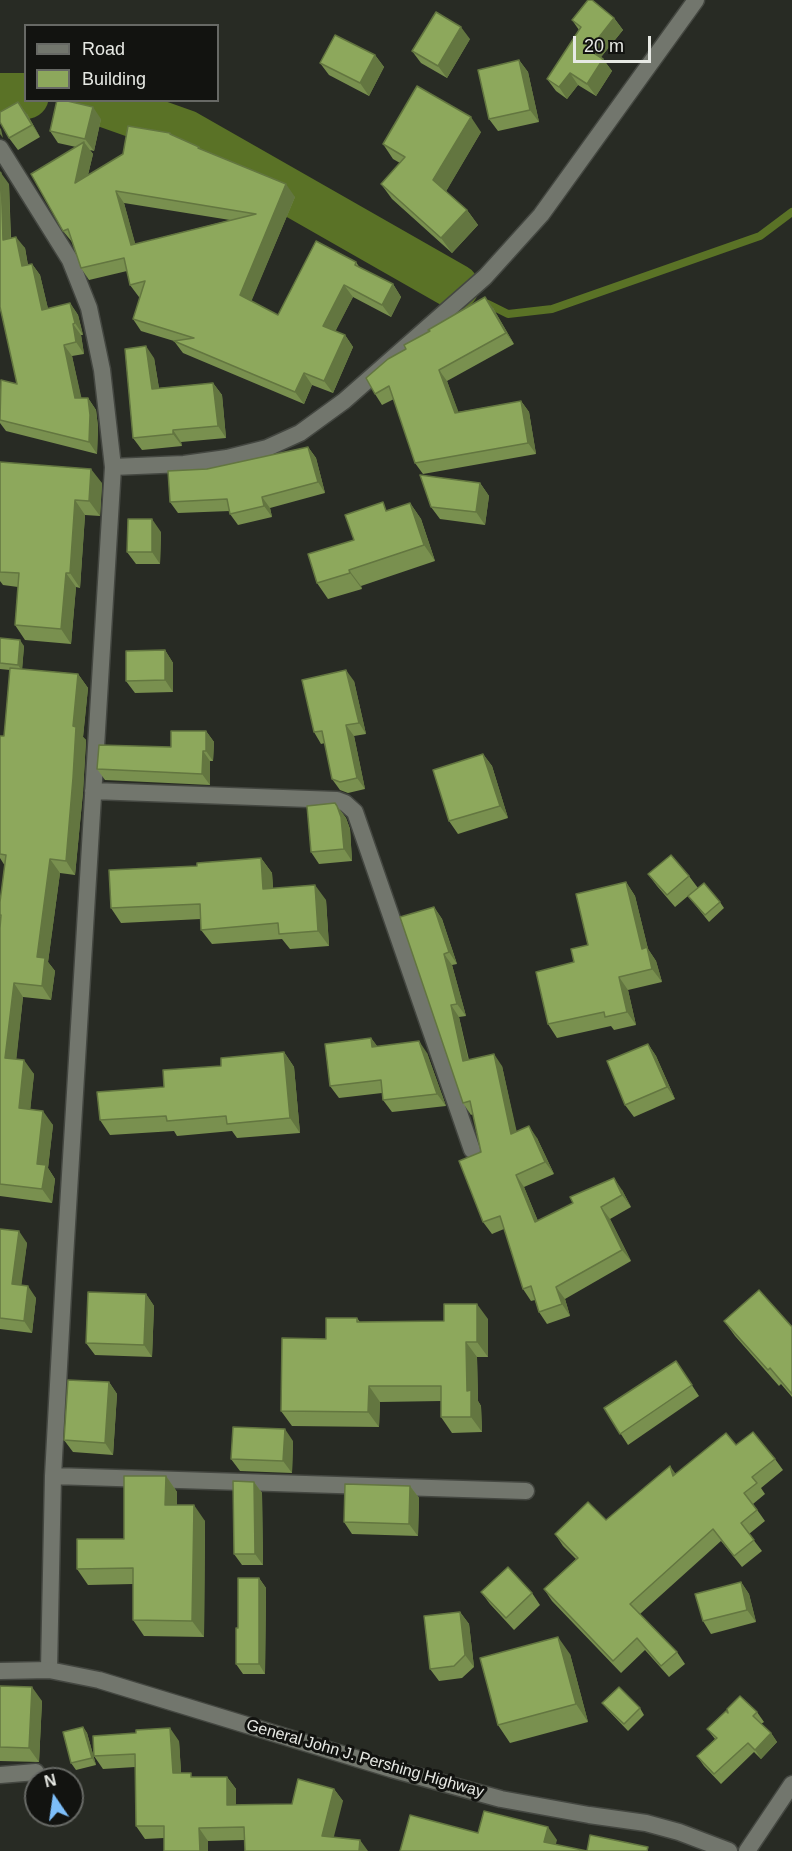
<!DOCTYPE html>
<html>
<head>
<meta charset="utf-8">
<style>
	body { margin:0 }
	#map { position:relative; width:792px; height:1851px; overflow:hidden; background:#282b24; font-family:Arial,sans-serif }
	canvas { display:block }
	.legend { position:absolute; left:24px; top:24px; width:195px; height:78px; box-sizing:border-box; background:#121310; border:2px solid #676965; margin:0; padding:8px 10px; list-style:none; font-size:18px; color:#e7e9e4 }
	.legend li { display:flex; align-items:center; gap:12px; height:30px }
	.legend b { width:30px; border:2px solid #676965 }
	.north { position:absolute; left:24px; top:1767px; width:60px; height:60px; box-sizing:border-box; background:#121310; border:2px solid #676965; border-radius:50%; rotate:347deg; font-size:16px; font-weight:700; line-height:24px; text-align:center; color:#e7e9e4 }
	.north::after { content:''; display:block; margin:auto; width:21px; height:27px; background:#7dbef9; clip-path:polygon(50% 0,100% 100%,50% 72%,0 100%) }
	.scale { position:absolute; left:573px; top:36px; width:78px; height:27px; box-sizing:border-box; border:3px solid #e7e9e4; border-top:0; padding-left:8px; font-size:18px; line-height:21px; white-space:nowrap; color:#e7e9e4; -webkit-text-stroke:4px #121310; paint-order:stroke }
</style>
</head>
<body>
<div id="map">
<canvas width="792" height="1851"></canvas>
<ul class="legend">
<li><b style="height:8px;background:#72766d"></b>Road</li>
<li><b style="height:16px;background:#8da85c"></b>Building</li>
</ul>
<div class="north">N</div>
<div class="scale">20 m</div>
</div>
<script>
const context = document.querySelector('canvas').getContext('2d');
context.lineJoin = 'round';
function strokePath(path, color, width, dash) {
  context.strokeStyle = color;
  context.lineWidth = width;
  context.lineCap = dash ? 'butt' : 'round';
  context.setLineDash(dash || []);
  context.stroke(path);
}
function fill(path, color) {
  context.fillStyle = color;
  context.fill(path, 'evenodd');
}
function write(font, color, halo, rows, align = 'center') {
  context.font = font + ' Arial,sans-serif';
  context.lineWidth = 6;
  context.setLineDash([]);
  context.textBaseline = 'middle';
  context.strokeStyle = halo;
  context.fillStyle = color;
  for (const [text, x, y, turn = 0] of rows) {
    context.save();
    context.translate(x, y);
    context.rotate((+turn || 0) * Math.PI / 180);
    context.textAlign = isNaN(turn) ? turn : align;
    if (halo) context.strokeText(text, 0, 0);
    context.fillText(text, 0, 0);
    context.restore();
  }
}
strokePath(new Path2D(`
	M488 304 508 314 552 309 760 236 792 212`), '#5a7226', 8);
strokePath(new Path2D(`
	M0 96H26
	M93 100 186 133 456 287`), '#5a7226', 46);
const minor = new Path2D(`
	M0 148 70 260 89 308 102 370 113 467 65 1257 53 1476 49 1670
	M113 467 184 464 227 458 267 448 300 433 344 401 485 277 541 215 696 0
	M93 791 337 800 345 803 355 812 472 1150
	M53 1476 526 1491
	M0 1775 36 1772
	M747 1851 792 1784`);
const secondary = new Path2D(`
	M0 1671 49 1670 99 1680 391 1769 501 1799 589 1815 646 1823 679 1832 729 1851`);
strokePath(minor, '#444741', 19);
strokePath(secondary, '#444741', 19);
strokePath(minor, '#72766d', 16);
strokePath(secondary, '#72766d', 16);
fill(new Path2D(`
	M614 18 623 30 601 57 603 59 612 71 596 96 578 85 567 99 556 91 547 79 579 30 572 20Z
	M470 39 447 78 421 63 412 51Z
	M375 55 384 67 369 96 329 75 320 63Z
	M519 60 528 72 539 122 498 131 489 119Z
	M27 114 40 137 18 150 9 138Z
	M101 119 94 151 90 150 93 154 88 175 170 133 172 135 199 147 201 150 295 197 251 301 278 315 356 262 360 268 393 284 401 297 391 317 353 297 335 331 345 335 353 347 333 393 312 385 304 404 183 353 174 341 141 331 133 319 140 297H139L130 285 127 271 89 280 81 268 72 242 63 231 76 147 58 143 50 131ZM124 203 230 220 135 244Z
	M481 132 446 191 467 210 478 225 452 253 392 199 381 184 400 163 393 159 383 144Z
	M9 184 11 238 25 248 28 265 32 264 40 275 48 309 70 303 78 315 83 335H81L84 354 72 356 81 398H88L96 410 98 427 97 454 6 431 0 423V389L17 384 0 307Z
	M493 308 514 344 447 381 458 412 521 401 529 412 536 454 423 474 415 463 394 399 382 405 375 394 429 331 428 330Z
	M154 358 159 388 213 383 222 395 226 438 181 442 182 446 142 450 133 438Z
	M308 447 316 458 325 493 270 508 272 517 238 525 230 514V511L178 513 170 502 207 469Z
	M0 462 102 483 100 516 85 515 80 588 76 587 71 644 25 640 15 625 18 587 3 585 0 581Z
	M480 483 489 496 485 525 440 519 431 507Z
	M410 503 421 519 435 561 361 586 362 589 328 599 317 583 354 540 388 510Z
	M161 532 160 564H136L127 552Z
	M0 638 24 646 22 669 78 674 88 688 83 737 86 740 83 792 75 875 60 873 48 962 55 971 51 1000 23 997 16 1059 34 1074 30 1110 53 1125 48 1168 55 1179 52 1203 0 1196V928L1 918 0 917V902L5 866 0 858V736H4L10 670 0 669Z
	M165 650 173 663V692L135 693 126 681Z
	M354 681 366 734 354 736 365 789 348 793 340 790 332 779 325 743 321 744 314 732Z
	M206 731 214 742 213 761H210V785L105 780 97 769 171 747Z
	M483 754 492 766 508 818 458 834 449 821Z
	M337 806 346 818 350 829 352 861 319 864 311 852Z
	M261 858 272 873 273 888 326 900 329 946 290 949 282 939 212 944 201 930V919L121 923 111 908 197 866Z
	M648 874 689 876 698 888 720 902 724 908 709 922 688 896 675 907 657 886Z
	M626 882 635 896 648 949 656 961 662 982 628 990 636 1025 614 1030 611 1026 557 1038 548 1024 574 962 588 945Z
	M434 907 442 919 457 964 452 965 466 1016 459 1017 469 1060 502 1066 516 1131 537 1138 554 1174 524 1187 538 1221 622 1190 631 1207 610 1219 631 1261 565 1299 570 1316 547 1324 539 1312 535 1300 531 1301 523 1289 504 1229 492 1234 483 1222 481 1152 473 1114 471 1115 463 1103Z
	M371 1038 377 1046 427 1053 446 1106 392 1112 383 1100 382 1093 339 1098 330 1086Z
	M648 1044 656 1056 675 1099 634 1117 625 1105Z
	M284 1052 294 1067 300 1133 237 1138 232 1131 177 1136 174 1131 110 1135 100 1120 164 1087 221 1066Z
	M0 1229 27 1243 21 1285 36 1298 32 1333 0 1329Z
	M146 1294 154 1306 152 1357 95 1355 86 1343Z
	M357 1318 360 1322 444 1321 488 1319V1357H477L478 1401 481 1406 482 1432 452 1433 441 1417V1401L380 1402 379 1427 292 1426 281 1411 326 1339Z
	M724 1321 792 1327V1397L781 1384 779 1386 735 1336Z
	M676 1361 699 1396 628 1445 604 1408Z
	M109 1382 117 1394 113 1455 73 1452 64 1440Z
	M293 1441 292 1473 240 1471 231 1459Z
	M736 1445 775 1459 783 1470 761 1488 765 1494 753 1504 765 1521 749 1534 762 1551 742 1567 721 1541 640 1614 677 1652 685 1664 669 1677 645 1650 621 1673 552 1601 544 1589 576 1559 563 1546 555 1534 606 1520 676 1473Z
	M166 1476 177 1492V1505L205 1521 204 1637 144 1636 133 1620V1584L88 1585 77 1569 124 1539Z
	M254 1482 262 1493 263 1565H242L234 1554Z
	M410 1486 419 1498 418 1536 352 1534 344 1522Z
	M259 1578 266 1588 265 1674H243L236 1664 238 1628Z
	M741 1582 749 1594 756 1622 711 1634 703 1621Z
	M481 1592 532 1593 540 1605 514 1630 490 1604Z
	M460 1612 469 1624 474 1667 462 1678 439 1681 430 1669Z
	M570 1654 588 1722 510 1743 498 1725Z
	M0 1686 42 1701 39 1762 0 1761Z
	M602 1703 640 1708 644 1715 628 1731 607 1709Z
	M757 1712 764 1722 761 1724 771 1733 777 1742 761 1759 754 1752 721 1784 704 1766 697 1756 715 1739 707 1729 728 1713Z
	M83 1727 87 1733 96 1765 76 1770 71 1763Z
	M179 1741 181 1773 193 1777H227L236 1789V1805L292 1804 334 1789 343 1801 245 1840 208 1841 164 1838 145 1839 136 1826 135 1767 103 1769 94 1756Z`), '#79904f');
fill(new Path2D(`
	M614 18 623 30 597 62 589 50Z
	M461 27 470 39 447 78 438 66Z
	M375 55 384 67 369 96 360 83Z
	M603 59 612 71 596 96 587 84Z
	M519 60 528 72 539 122 530 110Z
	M570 73 578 85 567 99 559 87Z
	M18 102 27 114 40 137 32 125Z
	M93 107 101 119 94 151 85 139Z
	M471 117 481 132 444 195 433 180Z
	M0 128 1 129 3 138 0 134Z
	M84 142 93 154 83 195 75 183Z
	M1 173 9 184 11 251 3 240Z
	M286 184 295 197 249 307 240 295Z
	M116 191 124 203 139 257 131 245Z
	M467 210 478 225 452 253 441 238Z
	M16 237 25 248 30 278 22 266Z
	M32 264 40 275 51 321 42 310Z
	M393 284 401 297 391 317 382 305Z
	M344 285 353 297 332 338 323 326Z
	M485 297 493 308 514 344 506 333Z
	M70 303 78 315 83 335 75 323Z
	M73 324 81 335 84 354 76 342Z
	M345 335 353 347 333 393 324 381Z
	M64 345 72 356 84 409 75 398Z
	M146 346 154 358 161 401 152 389Z
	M439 370 447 381 463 424 455 413Z
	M304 373 312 385 304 404 295 392Z
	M213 383 222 395 226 438 218 426Z
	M88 398 96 410 98 427 97 454 89 442Z
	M521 401 529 412 536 454 528 443Z
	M173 430 181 442 182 446 173 434Z
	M308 447 316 458 325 493 318 482Z
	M91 469 102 483 100 516 89 501Z
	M480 483 489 496 485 525 476 512Z
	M262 497 270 508 272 517 264 506Z
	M75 500 85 515 80 588 70 573Z
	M410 503 421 519 435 561 424 545Z
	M152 519 161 532 160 564 152 552Z
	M349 570 361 586 362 589 350 573Z
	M66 573 76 587 71 644 61 629Z
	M20 640 24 646 22 671 18 665Z
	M165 650 173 663V692L165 680Z
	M346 670 354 681 366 734 359 723Z
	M78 674 88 688 83 737 86 740 83 792 75 875 66 861 73 726Z
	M346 725 354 736 365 789 357 778Z
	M206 731 214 742 213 761 206 751Z
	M203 751 210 761V785L202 774Z
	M483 754 492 766 508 818 500 806Z
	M337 806 346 818 350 829 352 861 344 849Z
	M261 858 272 873 274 904 263 889Z
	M50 859 60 873 48 962 55 971 51 1000 42 986 37 957Z
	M626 882 635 896 648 949 656 961 662 982 652 969 642 949Z
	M315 885 326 900 329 946 318 931Z
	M434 907 442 919 457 964 449 952Z
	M444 954 452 965 466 1016 457 1004Z
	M619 977 628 990 636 1025 627 1012Z
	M14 983 23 997 15 1072 5 1058Z
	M451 1005 459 1017 471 1073 463 1061Z
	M371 1038 380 1050 372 1047Z
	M419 1041 427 1053 446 1106 437 1094Z
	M648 1044 656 1056 675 1099 667 1087Z
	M284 1052 294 1067 300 1133 290 1118Z
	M494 1054 502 1066 520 1146 511 1134Z
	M24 1060 34 1074 29 1122 19 1108Z
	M43 1111 53 1125 48 1168 55 1179 52 1203 42 1189 37 1164Z
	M529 1126 537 1138 554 1174 545 1162Z
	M516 1175 524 1187 543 1234 535 1222Z
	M614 1178 622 1190 631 1207 622 1195Z
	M601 1207 610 1219 631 1261 622 1250Z
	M19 1231 27 1243 20 1296 12 1284Z
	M28 1286 36 1298 32 1333 24 1321Z
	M556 1287 565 1299 570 1316 562 1304Z
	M146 1294 154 1306 152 1357 144 1345Z
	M477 1304 488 1319V1357L477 1342Z
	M466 1342 477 1357 478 1401 481 1406 482 1432 471 1417 467 1391Z
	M109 1382 117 1394 113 1455 105 1443Z
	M369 1386 380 1402 379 1427 368 1412Z
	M285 1429 293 1441 292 1473 283 1461Z
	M670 1466 678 1477 673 1476Z
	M166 1476 177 1492V1521L165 1505Z
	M254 1482 262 1493 263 1565 255 1554Z
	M410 1486 419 1498 418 1536 409 1524Z
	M194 1505 205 1521 204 1637 192 1621Z
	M259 1578 266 1588 265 1674 259 1664Z
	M741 1582 749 1594 756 1622 747 1610Z
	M460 1612 469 1624 474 1667 465 1655Z
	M558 1637 570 1654 588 1722 576 1704Z
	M32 1687 42 1701 39 1762 29 1748Z
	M83 1727 87 1733 96 1765 92 1758Z
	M170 1728 179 1741 182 1786 173 1773Z
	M771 1733 777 1742 761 1759 755 1750Z
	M227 1777 236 1789V1817L227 1805Z
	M334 1789 343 1801 331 1848 322 1836Z
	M548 1827 557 1840 554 1851 544 1842Z
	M199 1828 208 1841V1851H200Z
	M360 1840 368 1851H359Z`), '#637640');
const building = new Path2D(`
	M588 0H592L614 18 589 50 603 59 587 84 570 73 559 87 547 79 581 27 572 20Z
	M436 12 461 27 438 66 412 51Z
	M335 35 375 55 360 83 320 63Z
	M519 60 530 110 489 119 478 70Z
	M417 86 471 117 433 180 467 210 441 238 381 184 405 157 383 144Z
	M57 100H63L93 107 85 139 50 131Z
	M18 102 32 125 9 138 0 122V112Z
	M128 126 170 133V134L199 147 198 148 286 184 240 295 278 315 316 241 356 262 355 265 393 284 382 305 344 285 323 326 345 335 324 381 304 373 295 392 174 341 194 338 133 319 145 281 130 285 124 258 81 268 68 229 63 231 31 174 84 142 75 183 123 154ZM116 191 256 214 131 245Z
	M0 172 1 173 3 240 16 237 22 266 32 264 42 310 70 303 75 323 73 324 76 342 64 345 75 398H88L90 415 89 442 0 420 1 380 17 384 0 307Z
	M485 297 506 333 439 370 455 413 521 401 528 443 415 463 389 386 375 394 366 378 388 359 406 349 404 345 430 331 428 330Z
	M146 346 152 389 213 383 218 426 173 430V434L133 438 125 349Z
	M308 447 318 482 262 497 264 506 230 514 227 499 170 502 168 471 207 469Z
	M0 462 91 469 89 501 75 500 70 573H66L61 629 15 625 19 573 0 572Z
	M420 475 480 483 476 512 431 507Z
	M383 502 386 511 410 503 424 545 349 570 350 573 317 583 308 554 354 540 345 515Z
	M128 519H152V552H127Z
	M0 638 20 640 18 665 0 663Z
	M165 650V680L126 681V651Z
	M10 668 78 674 73 726 76 727 73 778 66 861 50 859 37 957 45 958 42 986 14 983 5 1058 24 1060 19 1108 43 1111 37 1164 46 1165 42 1189 0 1184V928L1 915H0V902L6 855 0 854V736H4Z
	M346 670 359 723 346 725 357 778 340 782 332 779 322 731 314 732 302 680Z
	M171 731H206V751H203L202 774 97 769 99 745 171 747Z
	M483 754 500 806 449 821 433 770Z
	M335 803 337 806 341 817 344 849 311 852 307 806Z
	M671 855 689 876 667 895 648 874Z
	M261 858 263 889 315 885 318 931 279 934 278 923 201 930 200 904 111 908 109 870 197 866V863Z
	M626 882 642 949 647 947 652 969 619 977 627 1012 605 1017 604 1012 548 1024 536 972 574 962 571 949 588 945 576 894Z
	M704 883 720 902 705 915 688 896Z
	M434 907 449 952 444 954 457 1004 451 1005 463 1061 494 1054 511 1134 529 1126 545 1162 516 1175 535 1222 573 1203 570 1197 614 1178 622 1195 601 1207 622 1250 556 1287 562 1304 539 1312 531 1286 523 1289 500 1216 483 1222 459 1161 481 1152 470 1101 463 1103 400 917Z
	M371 1038 372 1047 419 1041 437 1094 383 1100 381 1080 330 1086 325 1044Z
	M648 1044 667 1087 625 1105 607 1061Z
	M284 1052 290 1118 227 1124 226 1116 167 1121 166 1116 100 1120 97 1092 164 1087 163 1070 221 1066V1058Z
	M0 1229 19 1231 12 1284 28 1286 24 1321 0 1318Z
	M759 1290 792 1327V1394L770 1368 768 1370 724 1321Z
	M88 1292 146 1294 144 1345 86 1343Z
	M444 1304H477V1342H466L467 1391 471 1390V1417H441V1386H369L368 1412 281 1411 282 1338 326 1339V1318H357V1322L444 1321Z
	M676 1361 692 1385 620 1434 604 1408Z
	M68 1380 109 1382 105 1443 64 1440Z
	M233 1427 285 1429 283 1461 231 1459Z
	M753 1432 775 1459 752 1477 757 1483 744 1493 757 1510 741 1523 754 1540 734 1556 713 1529 630 1604 677 1652 661 1666 637 1638 613 1661 544 1589 578 1558 555 1534 588 1502 606 1520 670 1466 673 1476 726 1433 736 1445Z
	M124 1476H166L165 1505H194L192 1621 133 1620V1568L77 1569V1539H124Z
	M233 1481 254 1482 255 1554H234Z
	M345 1484 410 1486 409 1524 344 1522Z
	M508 1567 532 1593 506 1618 481 1592Z
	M238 1578H259V1664H236V1628H238Z
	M741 1582 747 1610 703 1621 695 1594Z
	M460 1612 465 1655 454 1666 430 1669 424 1616Z
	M558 1637 576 1704 498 1725 480 1658Z
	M0 1686 32 1687 29 1748 0 1747Z
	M619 1687 640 1708 624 1724 602 1703Z
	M740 1696 757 1712 753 1716 771 1733 755 1750 748 1743 714 1774 697 1756 717 1738 707 1729 726 1711 728 1713 727 1709Z
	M83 1727 92 1758 71 1763 63 1732Z
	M170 1728 173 1773H191V1777H227V1805L292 1804 298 1779 334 1789 322 1836 360 1840 359 1851H245L244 1827 199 1828 200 1851H164V1826H136L135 1754 94 1756 93 1736 136 1733V1730Z
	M484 1811 548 1827 544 1842 587 1851 590 1835 648 1847 647 1851H400L410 1815 478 1833Z`);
fill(building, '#8da85c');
strokePath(building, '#637640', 1.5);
write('16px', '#e7e9e4', '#121310', [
	["General John J. Pershing Highway",365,1759,16]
]);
</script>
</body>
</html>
